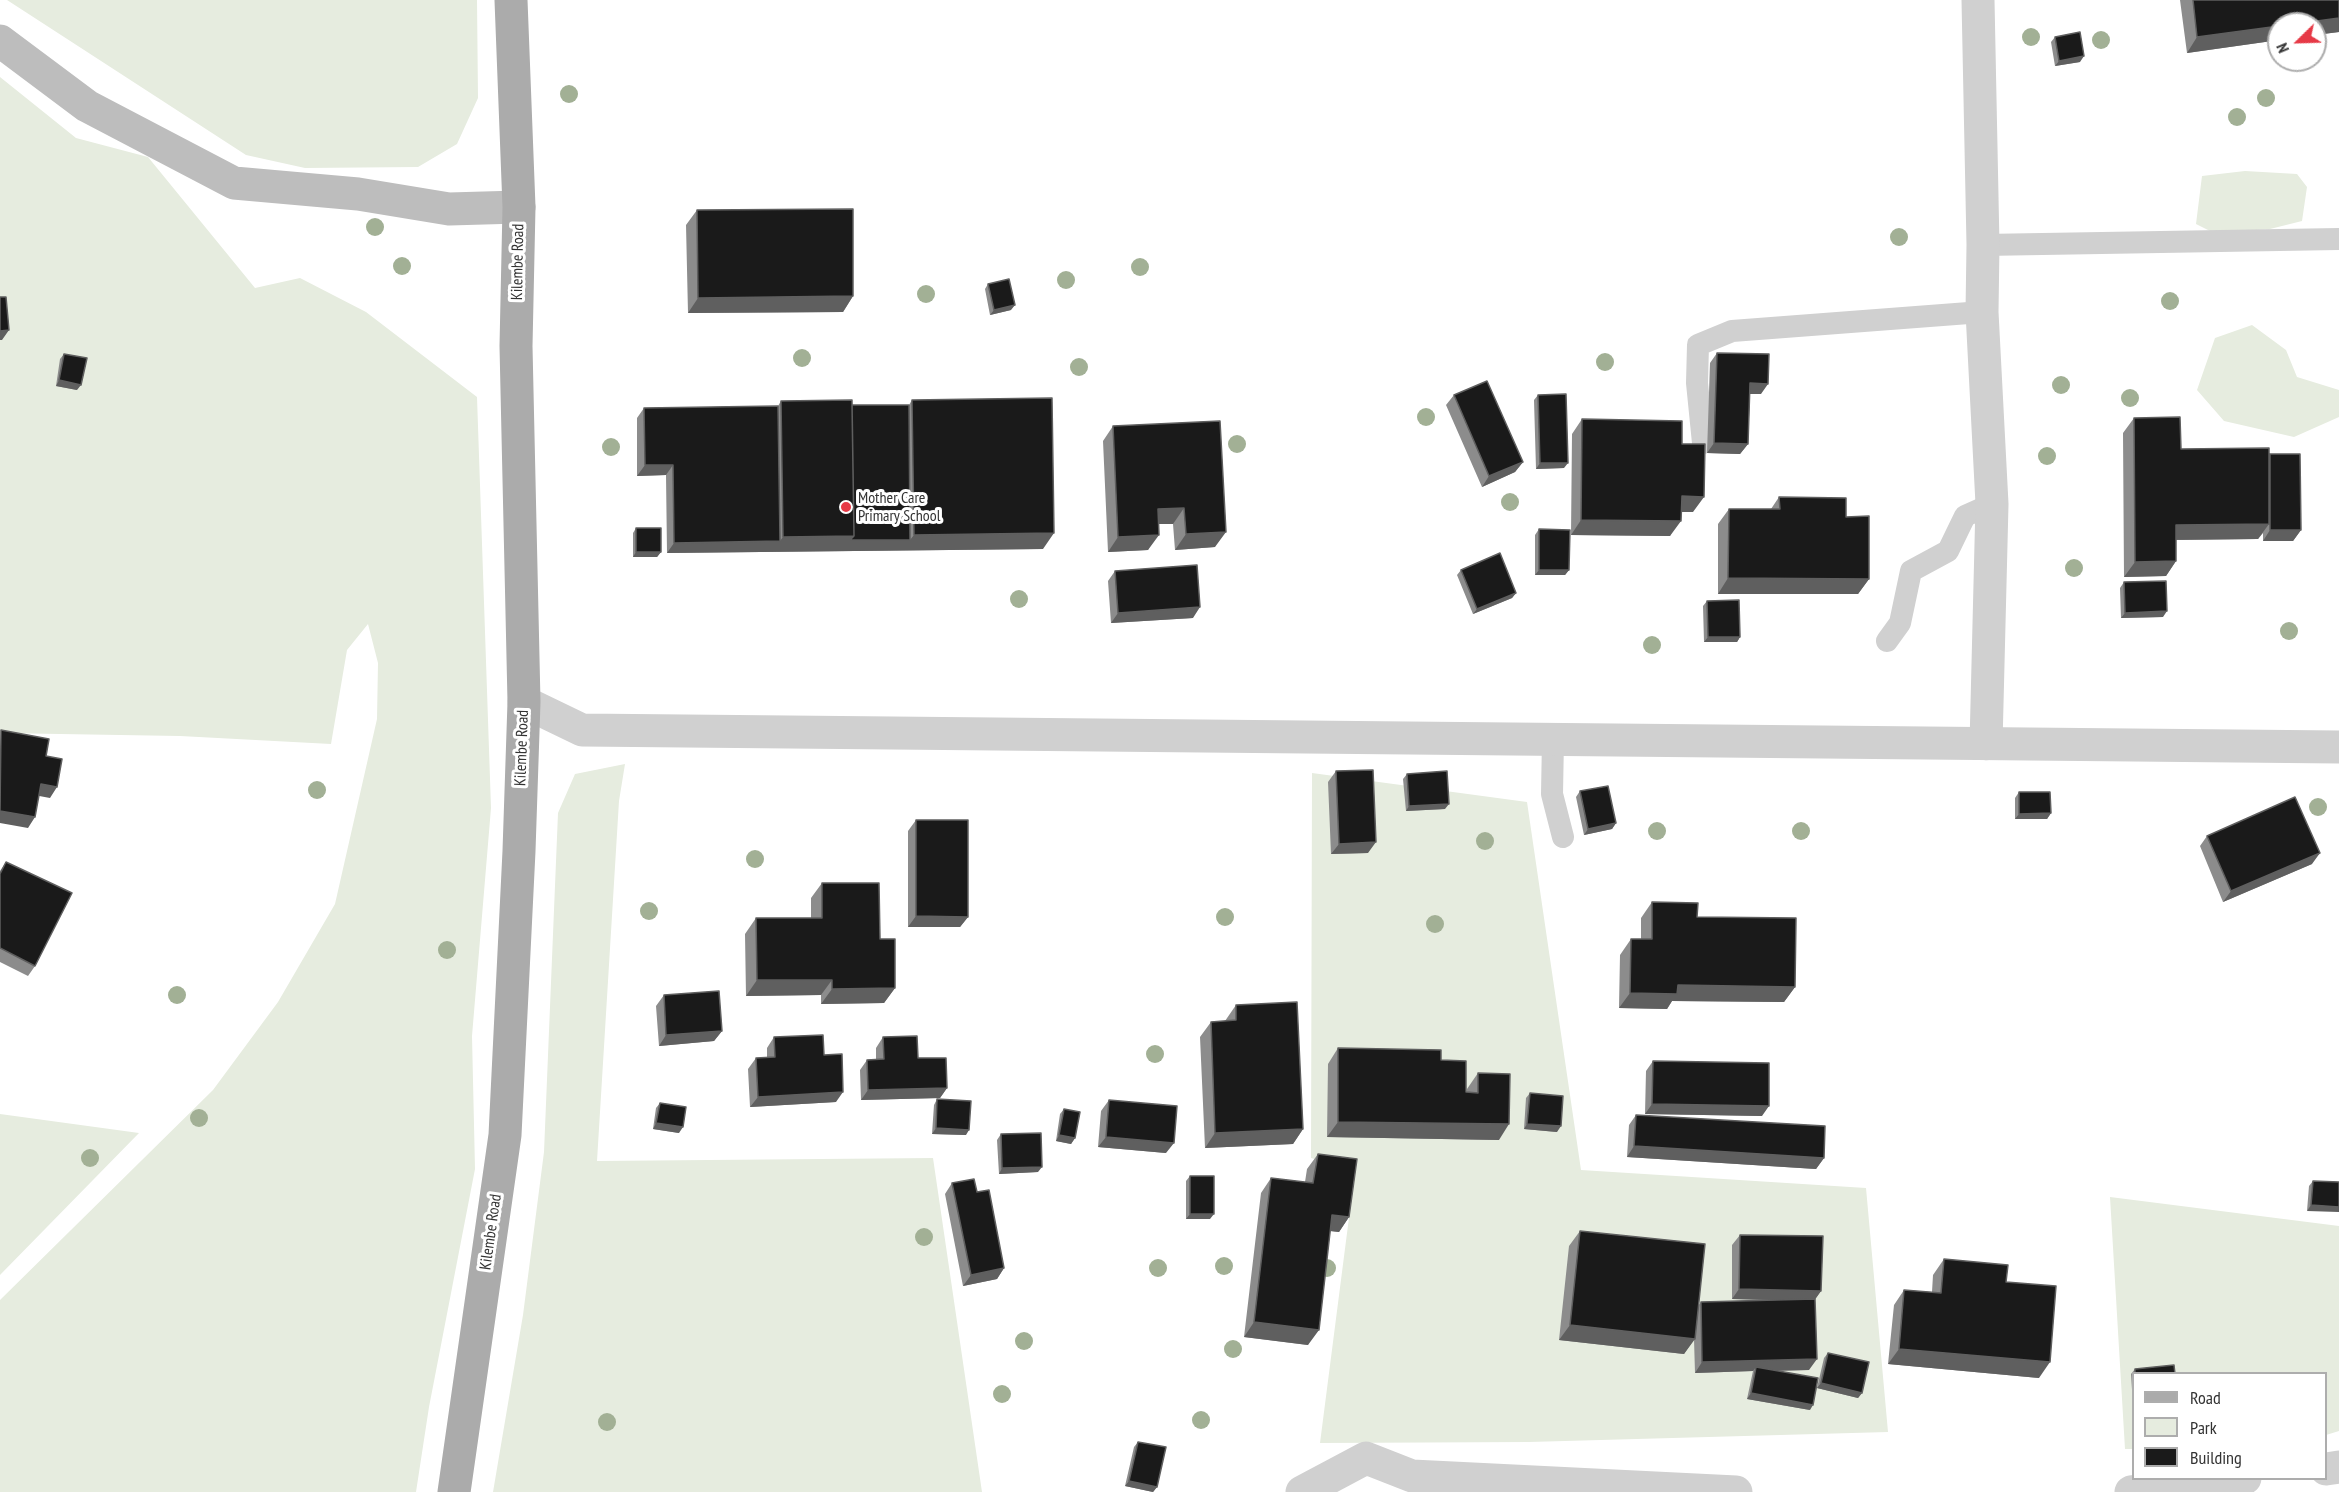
<!DOCTYPE html>
<html>
<head>
<meta charset="utf-8">
<style>
	body { margin:0 }
	#map { position:relative; width:2339px; height:1492px; overflow:hidden; background:#fff; font-family:"PT Sans Narrow",sans-serif }
	canvas { display:block }
	.legend { position:absolute; left:2132px; top:1372px; width:195px; height:108px; box-sizing:border-box; background:#fff; border:2px solid #adadad; margin:0; padding:8px 10px; list-style:none; font-size:18px; color:#333 }
	.legend li { display:flex; align-items:center; gap:12px; height:30px }
	.legend b { width:30px; border:2px solid #adadad }
	.north { position:absolute; left:2267px; top:12px; width:60px; height:60px; box-sizing:border-box; background:#fff; border:2px solid #adadad; border-radius:50%; rotate:247deg; font-size:16px; font-weight:700; line-height:24px; text-align:center; color:#333 }
	.north::after { content:''; display:block; margin:auto; width:21px; height:27px; background:#e63946; clip-path:polygon(50% 0,100% 100%,50% 72%,0 100%) }
</style>
</head>
<body>
<div id="map">
<canvas width="2339" height="1492"></canvas>
<ul class="legend">
<li><b style="height:8px;background:#ababab"></b>Road</li>
<li><b style="height:16px;background:#e6ecdf"></b>Park</li>
<li><b style="height:16px;background:#1a1a1a"></b>Building</li>
</ul>
<div class="north">N</div>
</div>
<script>
const context = document.querySelector('canvas').getContext('2d');
context.lineJoin = 'round';
function fill(path, color) {
  context.fillStyle = color;
  context.fill(path, 'evenodd');
}
function strokePath(path, color, width, dash) {
  context.strokeStyle = color;
  context.lineWidth = width;
  context.lineCap = dash ? 'butt' : 'round';
  context.setLineDash(dash || []);
  context.stroke(path);
}
function write(font, color, halo, rows, align = 'center') {
  context.font = font + ' "PT Sans Narrow",sans-serif';
  context.lineWidth = 6;
  context.setLineDash([]);
  context.textBaseline = 'middle';
  context.strokeStyle = halo;
  context.fillStyle = color;
  for (const [text, x, y, turn = 0] of rows) {
    context.save();
    context.translate(x, y);
    context.rotate((+turn || 0) * Math.PI / 180);
    context.textAlign = isNaN(turn) ? turn : align;
    if (halo) context.strokeText(text, 0, 0);
    context.fillText(text, 0, 0);
    context.restore();
  }
}
fill(new Path2D(`
	M7 0H477L478 98 457 144 418 167 305 168 246 155Z
	M0 77 76 138 148 157 255 288 300 278 366 312 477 397 491 808 472 1036 475 1169 429 1407 416 1492H0V1300L213 1090 278 1002 335 904 377 719 378 663 368 624 347 650 331 744 180 736 0 733Z
	M2245 171 2297 174 2307 187 2302 221 2270 229 2214 233 2196 224 2202 176Z
	M2252 325 2286 350 2297 377 2339 390V417L2294 437 2224 421 2197 390 2215 338Z
	M625 764 619 801 597 1161 933 1158 982 1492H493L523 1315 544 1152 558 813 575 774Z
	M1312 773 1527 802 1581 1170 1866 1188 1888 1432 1529 1442 1320 1443 1355 1171 1311 1158Z
	M0 1114 139 1133 0 1275Z
	M2110 1197 2339 1226V1431L2326 1435V1374H2134L2133 1449H2125Z`), '#e6ecdf');
strokePath(new Path2D(`
	M1983 245 2339 239
	M1703 443 1697 383 1698 345 1732 331 1982 312
	M1887 641 1900 623 1911 571 1948 551 1965 516 1992 504
	M1553 739 1552 794 1563 837`), '#d0d0d0', 22);
strokePath(new Path2D(`
	M1978 0 1983 245 1982 312 1992 504 1986 744
	M524 702 582 730 2339 747
	M2326 1469 2339 1467
	M1302 1492 1366 1458 1412 1476 1736 1492
	M2131 1492 2245 1478`), '#d0d0d0', 33);
strokePath(new Path2D(`
	M0 41 87 106 234 183 358 194 449 209 519 207`), '#bdbdbd', 33);
strokePath(new Path2D(`
	M454 1492 505 1135 519 851 524 702 516 346 519 207 511 0`), '#ababab', 33);
context.fillStyle = '#a2b095';
for (const [x, y] of [
	[2031,37],
	[2101,40],
	[569,94],
	[2266,98],
	[2237,117],
	[375,227],
	[1899,237],
	[402,266],
	[1140,267],
	[1066,280],
	[926,294],
	[2170,301],
	[802,358],
	[1605,362],
	[1079,367],
	[2061,385],
	[2130,398],
	[1426,417],
	[1237,444],
	[611,447],
	[2047,456],
	[1510,502],
	[2074,568],
	[1019,599],
	[2289,631],
	[1652,645],
	[317,790],
	[2318,807],
	[1657,831],
	[1801,831],
	[1485,841],
	[755,859],
	[649,911],
	[1225,917],
	[1435,924],
	[447,950],
	[177,995],
	[1155,1054],
	[199,1118],
	[90,1158],
	[924,1237],
	[1224,1266],
	[1158,1268],
	[1327,1268],
	[1024,1341],
	[1233,1349],
	[1002,1394],
	[1201,1420],
	[607,1422]
]) {
  context.beginPath();
  context.arc(x, y, 9, 0, 2 * Math.PI);
  context.fill();
}
fill(new Path2D(`
	M2180 0H2339V32L2315 35V24H2279V40L2187 53Z
	M2055 37 2080 62 2055 66 2051 42Z
	M697 210 853 296 843 312 688 313 686 225Z
	M988 284 1011 310 990 315 985 289Z
	M1717 353 1761 394H1750L1748 444 1740 454 1707 453 1710 363Z
	M64 354 77 390 56 386 60 359Z
	M1454 395 1523 462 1515 472 1482 487 1446 405Z
	M1538 395 1564 468 1536 469 1534 400Z
	M912 400 1043 549 667 553 666 475 637 476V418L644 408 778 406 781 401 852 405H909Z
	M2134 418 2181 449 2269 456 2270 454 2301 530 2293 541H2263V533L2258 539 2176 540V561L2166 576 2124 577 2123 433Z
	M1582 419 1682 444 1693 512H1681L1670 536 1571 535 1572 434Z
	M1220 421 1215 547 1175 550 1173 524H1159L1148 550 1108 552 1103 441 1113 426Z
	M1779 497 1846 517 1869 579 1858 594H1718V524L1729 509H1771Z
	M636 528 661 552 657 557H633V533Z
	M1539 529 1569 570 1565 575H1535V535Z
	M1461 570 1516 593 1512 598 1473 614 1457 575Z
	M1115 571 1193 618 1111 623 1108 581Z
	M2124 582 2163 617 2121 618 2120 588Z
	M1707 601 1740 637 1737 642H1704L1703 606Z
	M1336 771 1368 853 1331 854 1328 782Z
	M1407 774 1445 809 1406 811 1403 779Z
	M1580 791 1616 823 1612 829 1584 835 1576 797Z
	M2019 792 2051 813 2047 819H2015V798Z
	M916 820 968 917 960 927H908V831Z
	M2207 836 2312 864 2223 902 2200 846Z
	M6 862 35 966 28 976 0 962V871Z
	M822 883 880 939 895 988 884 1003 821 1004V995L746 996 745 934 756 918H811V898Z
	M1652 902 1697 917 1795 987 1784 1002 1672 1001 1667 1009 1619 1008 1620 955 1631 939H1641V918Z
	M664 995 722 1031 714 1041 659 1046 656 1006Z
	M1236 1005 1303 1129 1293 1144 1205 1148 1200 1037 1211 1022 1225 1021Z
	M774 1037 824 1055 836 1102 750 1107 748 1069 756 1058H767V1048Z
	M883 1037 918 1058 947 1088 940 1098 861 1100 860 1070 867 1060 876 1059V1048Z
	M1338 1048 1441 1060 1466 1092H1467V1089L1478 1073 1499 1140 1327 1137 1328 1064Z
	M1653 1061 1762 1116 1645 1114 1646 1071Z
	M1530 1093 1557 1132 1524 1129 1526 1098Z
	M937 1099 966 1135 932 1134 934 1105Z
	M1109 1100 1166 1153 1098 1147 1101 1111Z
	M660 1103 679 1133 653 1129 656 1108Z
	M1064 1109 1075 1138 1071 1144 1056 1141 1060 1114Z
	M1636 1115 1824 1158 1816 1169 1627 1157 1629 1125Z
	M1001 1134 1038 1172 999 1174 997 1140Z
	M1318 1154 1349 1217 1339 1232 1330 1231 1308 1345 1244 1337 1261 1193 1271 1178 1305 1182 1307 1169Z
	M1190 1176 1210 1219H1186V1181Z
	M2313 1181 2339 1182 2307 1211 2309 1186Z
	M952 1183 977 1192 1004 1268 997 1279 963 1286 945 1194Z
	M1580 1231 1698 1306 1701 1302 1765 1300 1732 1299V1245L1740 1235 1821 1291 1815 1299 1809 1370 1777 1371 1810 1410 1747 1399 1753 1371 1695 1373 1694 1339 1684 1354 1559 1340 1569 1246Z
	M1944 1259 2006 1282 2039 1378 1888 1364 1894 1305 1904 1290 1932 1292 1933 1275Z
	M1828 1353 1862 1393 1858 1398 1817 1388 1824 1358Z
	M2135 1369 2175 1374H2133V1405L2131 1374Z
	M1138 1442 1157 1487 1153 1492 1125 1486 1134 1447Z`), '#8c8c8c');
fill(new Path2D(`
	M2339 18V32L2315 35V24H2295Z
	M2279 26V40L2187 53 2197 37Z
	M2084 56 2080 62 2055 66 2059 61Z
	M853 296 843 312 688 313 698 298Z
	M1015 305 1011 310 990 315 994 310Z
	M9 330 2 340H0V331Z
	M59 380 81 385 77 390 56 386Z
	M1750 383 1768 384 1761 394H1743Z
	M1714 443 1748 444 1740 454 1707 453Z
	M1523 462 1515 472 1482 487 1489 476Z
	M1540 463H1568L1564 468 1536 469Z
	M645 465H673L666 475 637 476Z
	M1682 496 1704 497 1693 512H1671Z
	M1184 508 1173 524H1147L1158 509Z
	M1581 520 1681 521 1670 536 1571 535Z
	M2269 524 2258 539 2165 540 2176 525Z
	M2270 530H2301L2293 541H2263Z
	M1226 532 1215 547 1175 550 1186 534Z
	M1054 533 1043 549 667 553 674 543 780 541 783 537 854 536 910 540 914 535Z
	M1159 535 1148 550 1108 552 1118 537Z
	M636 552H661L657 557H633Z
	M2176 561 2166 576 2124 577 2135 562Z
	M1539 570H1569L1565 575H1535Z
	M1728 578 1869 579 1858 594H1718Z
	M1516 593 1512 598 1473 614 1477 609Z
	M1200 607 1193 618 1111 623 1118 613Z
	M2167 611 2163 617 2121 618 2125 613Z
	M1708 637H1740L1737 642H1704Z
	M41 784 57 787 50 798 34 795Z
	M1449 804 1445 809 1406 811 1409 806Z
	M0 811 35 817 28 828 0 823Z
	M2051 813 2047 819H2015L2019 814Z
	M1616 823 1612 829 1584 835 1588 829Z
	M1376 842 1368 853 1331 854 1339 844Z
	M2320 853 2312 864 2223 902 2231 891Z
	M916 916 968 917 960 927H908Z
	M757 980H832L821 995 746 996Z
	M1678 985 1795 987 1784 1002 1672 1001 1667 1009 1619 1008 1630 993Z
	M895 988 884 1003 821 1004 832 989Z
	M722 1031 714 1041 659 1046 666 1035Z
	M947 1088 940 1098 861 1100 868 1090Z
	M843 1092 836 1102 750 1107 758 1097Z
	M1652 1104 1769 1106 1762 1116 1645 1114Z
	M1338 1122 1509 1124 1499 1140 1327 1137Z
	M656 1123 683 1127 679 1133 653 1129Z
	M1527 1124 1561 1126 1557 1132 1524 1129Z
	M936 1128 969 1130 966 1135 932 1134Z
	M1303 1129 1293 1144 1205 1148 1215 1133Z
	M1059 1135 1075 1138 1071 1144 1056 1141Z
	M1106 1137 1174 1143 1166 1153 1098 1147Z
	M1634 1146 1824 1158 1816 1169 1627 1157Z
	M1042 1167 1038 1172 999 1174 1002 1168Z
	M2311 1205 2339 1207V1212L2307 1211Z
	M1190 1214H1214L1210 1219H1186Z
	M1332 1215 1349 1217 1339 1232 1322 1230Z
	M1004 1268 997 1279 963 1286 971 1275Z
	M1739 1289 1821 1291 1814 1301 1732 1299Z
	M1254 1322 1319 1330 1308 1345 1244 1337Z
	M1570 1325 1695 1339 1684 1354 1559 1340Z
	M1899 1349 2050 1362 2039 1378 1888 1364Z
	M1817 1359 1809 1370 1755 1371 1756 1367 1753 1371 1695 1373 1702 1362Z
	M1821 1383 1862 1393 1858 1398 1817 1388Z
	M1751 1393 1813 1405 1810 1410 1747 1399Z
	M1129 1481 1157 1487 1153 1492 1125 1486Z`), '#5f5f5f');
const building = new Path2D(`
	M2193 0H2339V18L2295 24H2279V26L2197 37Z
	M2080 32 2084 56 2059 61 2055 37Z
	M853 209V296L698 298 697 210Z
	M1009 279 1015 305 994 310 988 284Z
	M0 297H6L9 330 0 331Z
	M1717 353 1769 354 1768 384 1750 383 1748 444 1714 443Z
	M64 354 87 358 81 385 59 380Z
	M1487 381 1523 462 1489 476 1454 395Z
	M1566 394 1568 463H1540L1538 395Z
	M1052 398 1054 533 914 535 912 400Z
	M852 400 854 536 783 537 781 401Z
	M852 405H909L910 540H850L854 536Z
	M778 406 780 541 674 543 673 465H645L644 408Z
	M2180 417 2181 449 2269 448V524L2176 525V561L2135 562 2134 418Z
	M1582 419 1682 421V444H1705L1704 497 1682 496 1681 521 1581 520Z
	M1220 421 1226 532 1186 534 1184 508 1158 509 1159 535 1118 537 1113 426Z
	M2270 454H2300L2301 530H2270Z
	M1779 497 1846 498V517L1869 516V579L1728 578 1729 509H1780Z
	M636 528H661V552H636Z
	M1539 529 1570 530 1569 570H1539Z
	M1500 553 1516 593 1477 609 1461 570Z
	M1197 565 1200 607 1118 613 1115 571Z
	M2166 581 2167 611 2125 613 2124 582Z
	M1739 600 1740 637H1708L1707 601Z
	M1 730 49 739 46 756 62 759 57 787 41 784 35 817 0 811Z
	M1373 770 1376 842 1339 844 1336 771Z
	M1447 771 1449 804 1409 806 1407 774Z
	M1608 786 1616 823 1588 829 1580 791Z
	M2019 792H2050L2051 813 2019 814Z
	M2295 797 2320 853 2231 891 2207 836Z
	M916 820H968V917L916 916Z
	M6 862 72 893 35 966 0 948V874Z
	M822 883H879L880 939H895V988L832 989V980H757L756 918H822Z
	M1652 902 1698 903 1697 917 1796 918 1795 987 1678 985 1677 994 1630 993 1631 939H1652Z
	M719 991 722 1031 666 1035 664 995Z
	M1297 1002 1303 1129 1215 1133 1211 1022 1236 1020V1005Z
	M823 1035 824 1055 842 1054 843 1092 758 1097 756 1058 775 1057 774 1037Z
	M917 1036 918 1058H946L947 1088 868 1090 867 1060 884 1059 883 1037Z
	M1338 1048 1441 1050V1060L1466 1061V1092L1478 1093V1073L1510 1074 1509 1124 1338 1122Z
	M1653 1061 1769 1063V1106L1652 1104Z
	M1530 1093 1563 1096 1561 1126 1527 1124Z
	M937 1099 971 1101 969 1130 936 1128Z
	M1109 1100 1177 1106 1174 1143 1106 1137Z
	M660 1103 686 1107 683 1127 656 1123Z
	M1064 1109 1080 1112 1075 1138 1059 1135Z
	M1636 1115 1825 1126 1824 1158 1634 1146Z
	M1041 1133 1042 1167 1002 1168 1001 1134Z
	M1318 1154 1357 1159 1349 1217 1332 1215 1319 1330 1254 1322 1271 1178 1313 1183Z
	M1190 1176H1214V1214H1190Z
	M974 1179 977 1192 989 1190 1004 1268 971 1275 952 1183Z
	M2313 1181 2339 1182V1207L2311 1205Z
	M1580 1231 1705 1244 1695 1339 1570 1325Z
	M1740 1235 1823 1236 1821 1291 1739 1289Z
	M1944 1259 2008 1265 2006 1282 2056 1286 2050 1362 1899 1349 1904 1290 1941 1293Z
	M1815 1299 1817 1359 1702 1362 1701 1302Z
	M1828 1353 1869 1362 1862 1393 1821 1383Z
	M2174 1365 2175 1374H2135V1369Z
	M1756 1367 1818 1378 1813 1405 1751 1393Z
	M1138 1442 1166 1447 1157 1487 1129 1481Z`);
fill(building, '#1a1a1a');
strokePath(building, '#5f5f5f', 1.5);
for (const [x, y, r, color] of [
	[846,507,6,"#e63946"]
]) {
  const dot = new Path2D();
  dot.arc(x, y, r, 0, 2 * Math.PI);
  context.fillStyle = color;
  context.fill(dot);
  strokePath(dot, '#fff', 2);
}
write('16px', '#333', '#fff', [
	["Kilembe Road",518,262,-89],
	["Kilembe Road",522,748,-88],
	["Kilembe Road",491,1232,-82]
]);
write('16px', '#333', '#fff', [
	["Mother Care",858,498],
	["Primary School",858,516]
], 'left');
</script>
</body>
</html>
